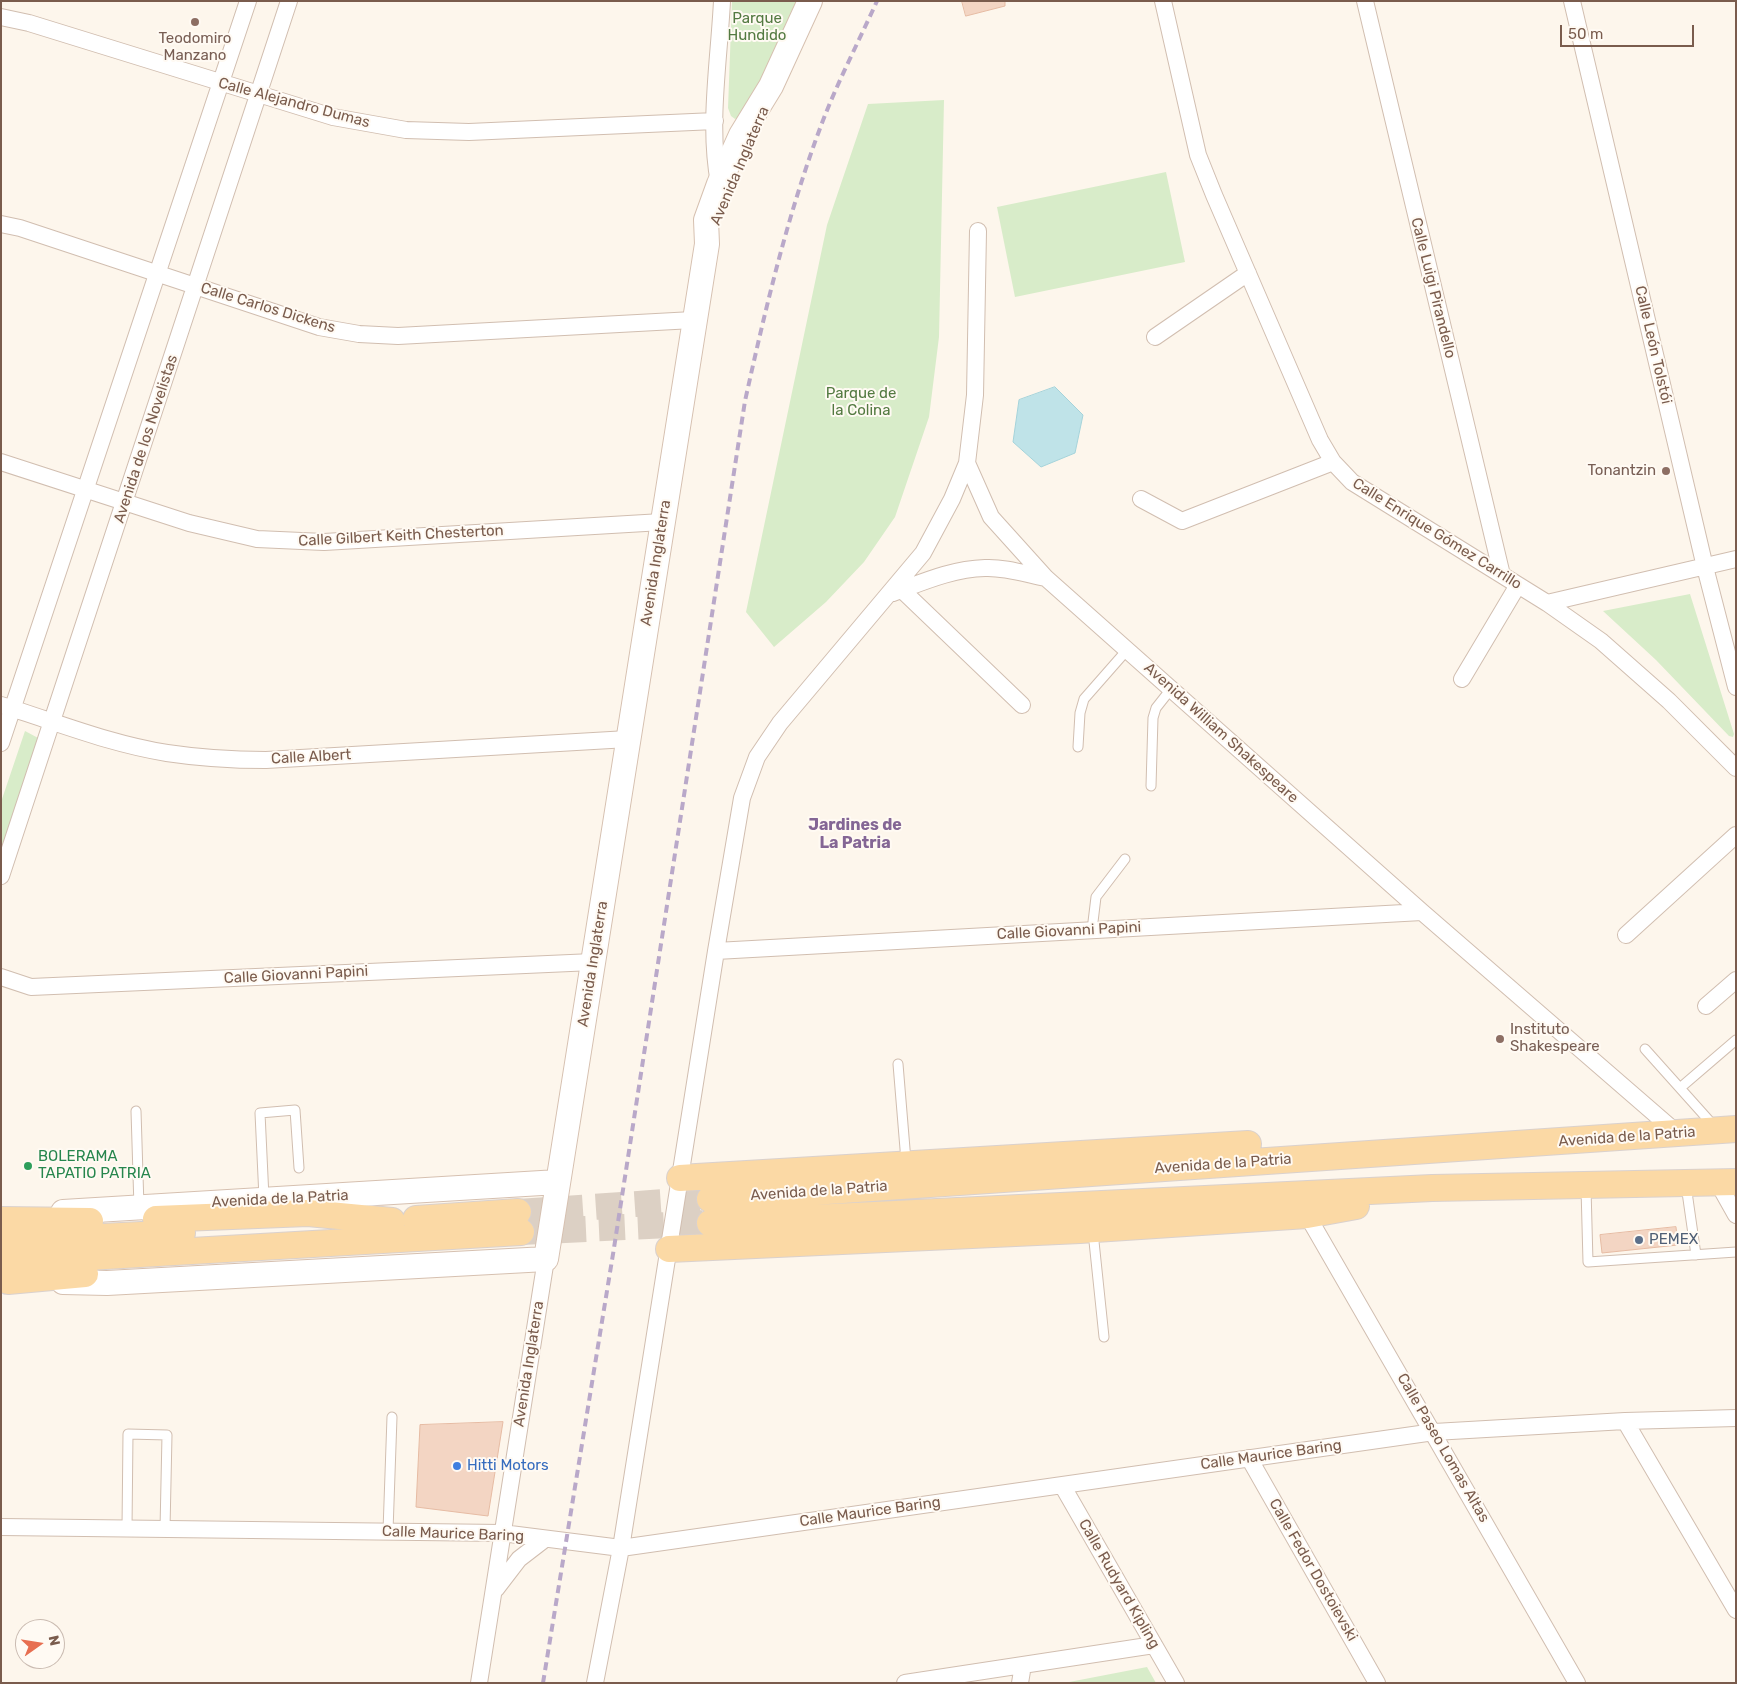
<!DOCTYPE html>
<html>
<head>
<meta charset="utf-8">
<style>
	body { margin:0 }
	#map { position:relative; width:1737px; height:1684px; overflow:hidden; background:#fdf6ec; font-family:Rubik,sans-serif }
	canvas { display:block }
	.frame { position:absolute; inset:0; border:2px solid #7a5c4d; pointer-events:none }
	.north { position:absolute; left:15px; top:1619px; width:50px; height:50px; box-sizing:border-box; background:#fffaf3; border:1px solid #cabbb1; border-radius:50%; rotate:77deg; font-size:14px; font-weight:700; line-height:20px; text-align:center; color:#7a5c4d }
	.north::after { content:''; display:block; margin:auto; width:18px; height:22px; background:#e76f51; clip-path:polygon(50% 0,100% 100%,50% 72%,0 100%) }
	.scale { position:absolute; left:1560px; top:25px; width:134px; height:22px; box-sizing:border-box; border:2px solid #7a5c4d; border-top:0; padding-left:6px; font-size:15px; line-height:18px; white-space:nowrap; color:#7a5c4d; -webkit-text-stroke:4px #fffaf3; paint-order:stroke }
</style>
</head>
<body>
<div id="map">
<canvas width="1737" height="1684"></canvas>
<div class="frame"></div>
<div class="north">N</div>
<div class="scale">50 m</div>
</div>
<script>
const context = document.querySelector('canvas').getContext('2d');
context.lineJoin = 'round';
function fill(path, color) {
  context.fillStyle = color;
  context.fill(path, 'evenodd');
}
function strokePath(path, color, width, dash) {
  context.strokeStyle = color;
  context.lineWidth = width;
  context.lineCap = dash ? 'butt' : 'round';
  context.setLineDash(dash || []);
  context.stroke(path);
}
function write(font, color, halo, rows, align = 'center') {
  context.font = font + ' Rubik,sans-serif';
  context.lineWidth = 4;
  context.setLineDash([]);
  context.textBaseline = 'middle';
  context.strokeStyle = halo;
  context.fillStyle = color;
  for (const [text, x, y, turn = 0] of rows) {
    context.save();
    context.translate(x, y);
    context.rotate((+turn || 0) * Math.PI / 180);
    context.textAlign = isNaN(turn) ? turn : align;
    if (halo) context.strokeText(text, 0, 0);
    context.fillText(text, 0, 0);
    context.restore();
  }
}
fill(new Path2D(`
	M732 1H797L745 115 735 119 731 116 728 108Z
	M944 100 939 337 929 417 895 517 864 562 826 602 774 647 746 612 827 225 868 104Z
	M1166 172 1185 262 1015 297 997 207Z
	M1690 594 1734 734 1733 737 1729 736 1656 660 1603 611Z
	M25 731 40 739 1 853V802Z
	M1147 1667 1156 1683H1064Z`), '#d8ecc9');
const water = new Path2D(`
	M1055 387 1083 415 1075 453 1041 467 1013 442 1019 400Z`);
fill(water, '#bfe3e8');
strokePath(water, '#a5d3da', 1);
const building = new Path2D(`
	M962 1H1005V6L966 16Z
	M1676 1227 1678 1245 1602 1253 1600 1235Z
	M503 1422 488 1516 416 1507 420 1425Z`);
fill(building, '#f3d5c3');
strokePath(building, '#e6bba3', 1);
strokePath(new Path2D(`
	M518 1212 710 1199
	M521 1232 710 1223`), '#dcd0c4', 26, [26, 13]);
const lane = new Path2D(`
	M1078 747 1080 713 1084 699 1127 650
	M1151 786 1153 718 1156 708 1171 689
	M1092 930 1096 897 1125 859
	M1645 1049 1713 1125
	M898 1064 906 1161
	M1680 1088 1736 1040
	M136 1111 139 1207
	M1686 1185 1696 1255
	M1586 1188 1588 1262 1736 1252
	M264 1198 260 1113 295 1110 299 1168
	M1093 1232 1104 1337
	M127 1528 128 1434 167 1435 165 1529
	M388 1531 392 1417`);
const street = new Path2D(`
	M1163 1 1198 155 1214 195 1320 440 1333 462 1352 482 1547 603 1601 641 1669 701 1736 768
	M1365 1 1502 575
	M1572 1 1705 567 1736 687
	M1 17 29 23 333 117 406 130 469 132 715 121
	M719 183C708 125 719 61 722 1
	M1 224 20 228 319 327 359 334 398 336 693 320
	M978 231 975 395 967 463 991 517 1046 578 1422 912 1677 1133
	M1155 337 1248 273
	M1 462 189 523 257 539 324 542 662 522
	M1141 499 1182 521 1333 462
	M902 590 1022 705
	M893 593C923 582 952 569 985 568 1005 567 1026 574 1046 578
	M1547 603 1736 559
	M1462 679 1518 585
	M1 705C56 722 110 744 167 753 200 758 232 760 266 760L628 739
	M1 743 248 1
	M1 876 289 1
	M1626 935 1736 835
	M716 951 1422 912
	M1 977 31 987 593 962
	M1706 1006 1736 980
	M1718 1183 1736 1215
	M1307 1215 1577 1683
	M1625 1421 1736 1610
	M1249 1458 1377 1683
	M1062 1485 1176 1683
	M1 1527 502 1533 621 1548 1434 1432 1625 1421 1736 1418
	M496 1589 519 1559 545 1539
	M479 1683 546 1259
	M595 1683 621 1548 716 951 742 798 757 757 780 723 923 553 952 499 967 463
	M905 1683 1154 1645
	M1020 1683 1023 1665`);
const secondary = new Path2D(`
	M63 1212 558 1182
	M63 1282 107 1283 546 1259 707 244 706 220 719 184 741 135 771 86 810 1`);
const primary = new Path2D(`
	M680 1178 1248 1144
	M710 1199 1736 1129
	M156 1219 308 1213 392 1221
	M416 1219 518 1212
	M1 1220 90 1221
	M710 1223 1432 1188 1736 1182
	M1 1242 182 1233
	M669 1249 1080 1230 1307 1215 1356 1206
	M1 1262 521 1232
	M8 1281 85 1274`);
strokePath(lane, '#d1beb0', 11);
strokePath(street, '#d1beb0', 18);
strokePath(secondary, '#d6c0b0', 26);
strokePath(primary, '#dad1cd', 28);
strokePath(lane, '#fff', 9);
strokePath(street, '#fff', 16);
strokePath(secondary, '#fff', 24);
strokePath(primary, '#fbd9a5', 26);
strokePath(new Path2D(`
	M543 1683 614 1248 745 401C766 306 788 213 822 123 838 81 859 41 877 1`), '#b9a8c9', 4, [8, 5]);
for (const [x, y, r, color] of [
	[195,22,5,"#8d6e63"],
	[1666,471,5,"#8d6e63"],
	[1500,1039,5,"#8d6e63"],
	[28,1166,5,"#2e9e5b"],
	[1639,1240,5,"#5c6f8a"],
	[457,1466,5,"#3f7fe0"]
]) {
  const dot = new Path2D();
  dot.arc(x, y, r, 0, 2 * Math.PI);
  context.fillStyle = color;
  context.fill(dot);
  strokePath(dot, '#fffaf3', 2);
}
write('15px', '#537a41', '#fffaf3', [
	["Parque",757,19],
	["Hundido",757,36],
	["Parque de",861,394],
	["la Colina",861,411]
]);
write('15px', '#785e54', '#fffaf3', [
	["Teodomiro",195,39],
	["Manzano",195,56],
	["Tonantzin",1656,471,"right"],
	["Instituto",1510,1030,"left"],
	["Shakespeare",1510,1047,"left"]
]);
write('15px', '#7a5c4d', '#fffaf3', [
	["Calle Alejandro Dumas",294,103,15],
	["Avenida Inglaterra",740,166,-67],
	["Calle Luigi Pirandello",1433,288,76],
	["Calle Carlos Dickens",268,308,17],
	["Calle León Tolstói",1653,345,77],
	["Avenida de los Novelistas",146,439,-72],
	["Calle Enrique Gómez Carrillo",1437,534,32],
	["Calle Gilbert Keith Chesterton",401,536,-3],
	["Avenida Inglaterra",656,563,-81],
	["Avenida William Shakespeare",1221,733,42],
	["Calle Albert",311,757,-3],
	["Calle Giovanni Papini",1069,931,-3],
	["Avenida Inglaterra",593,964,-81],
	["Calle Giovanni Papini",296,975,-3],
	["Avenida de la Patria",1627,1137,-4],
	["Avenida de la Patria",1223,1164,-4],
	["Avenida de la Patria",819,1191,-4],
	["Avenida de la Patria",280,1199,-3],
	["Avenida Inglaterra",529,1364,-81],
	["Calle Paseo Lomas Altas",1443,1448,60],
	["Calle Maurice Baring",1271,1455,-8],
	["Calle Maurice Baring",870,1512,-8],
	["Calle Maurice Baring",453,1534,2],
	["Calle Fedor Dostoievski",1313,1570,60],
	["Calle Rudyard Kipling",1119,1584,60]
]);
write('15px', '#27864d', '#fffaf3', [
	["BOLERAMA",38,1157],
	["TAPATIO PATRIA",38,1174]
], 'left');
write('15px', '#4e5e75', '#fffaf3', [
	["PEMEX",1649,1240]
], 'left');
write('15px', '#366cbe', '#fffaf3', [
	["Hitti Motors",467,1466]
], 'left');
write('bold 16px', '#846695', '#fffaf3', [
	["Jardines de",855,825],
	["La Patria",855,843]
]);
</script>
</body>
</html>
